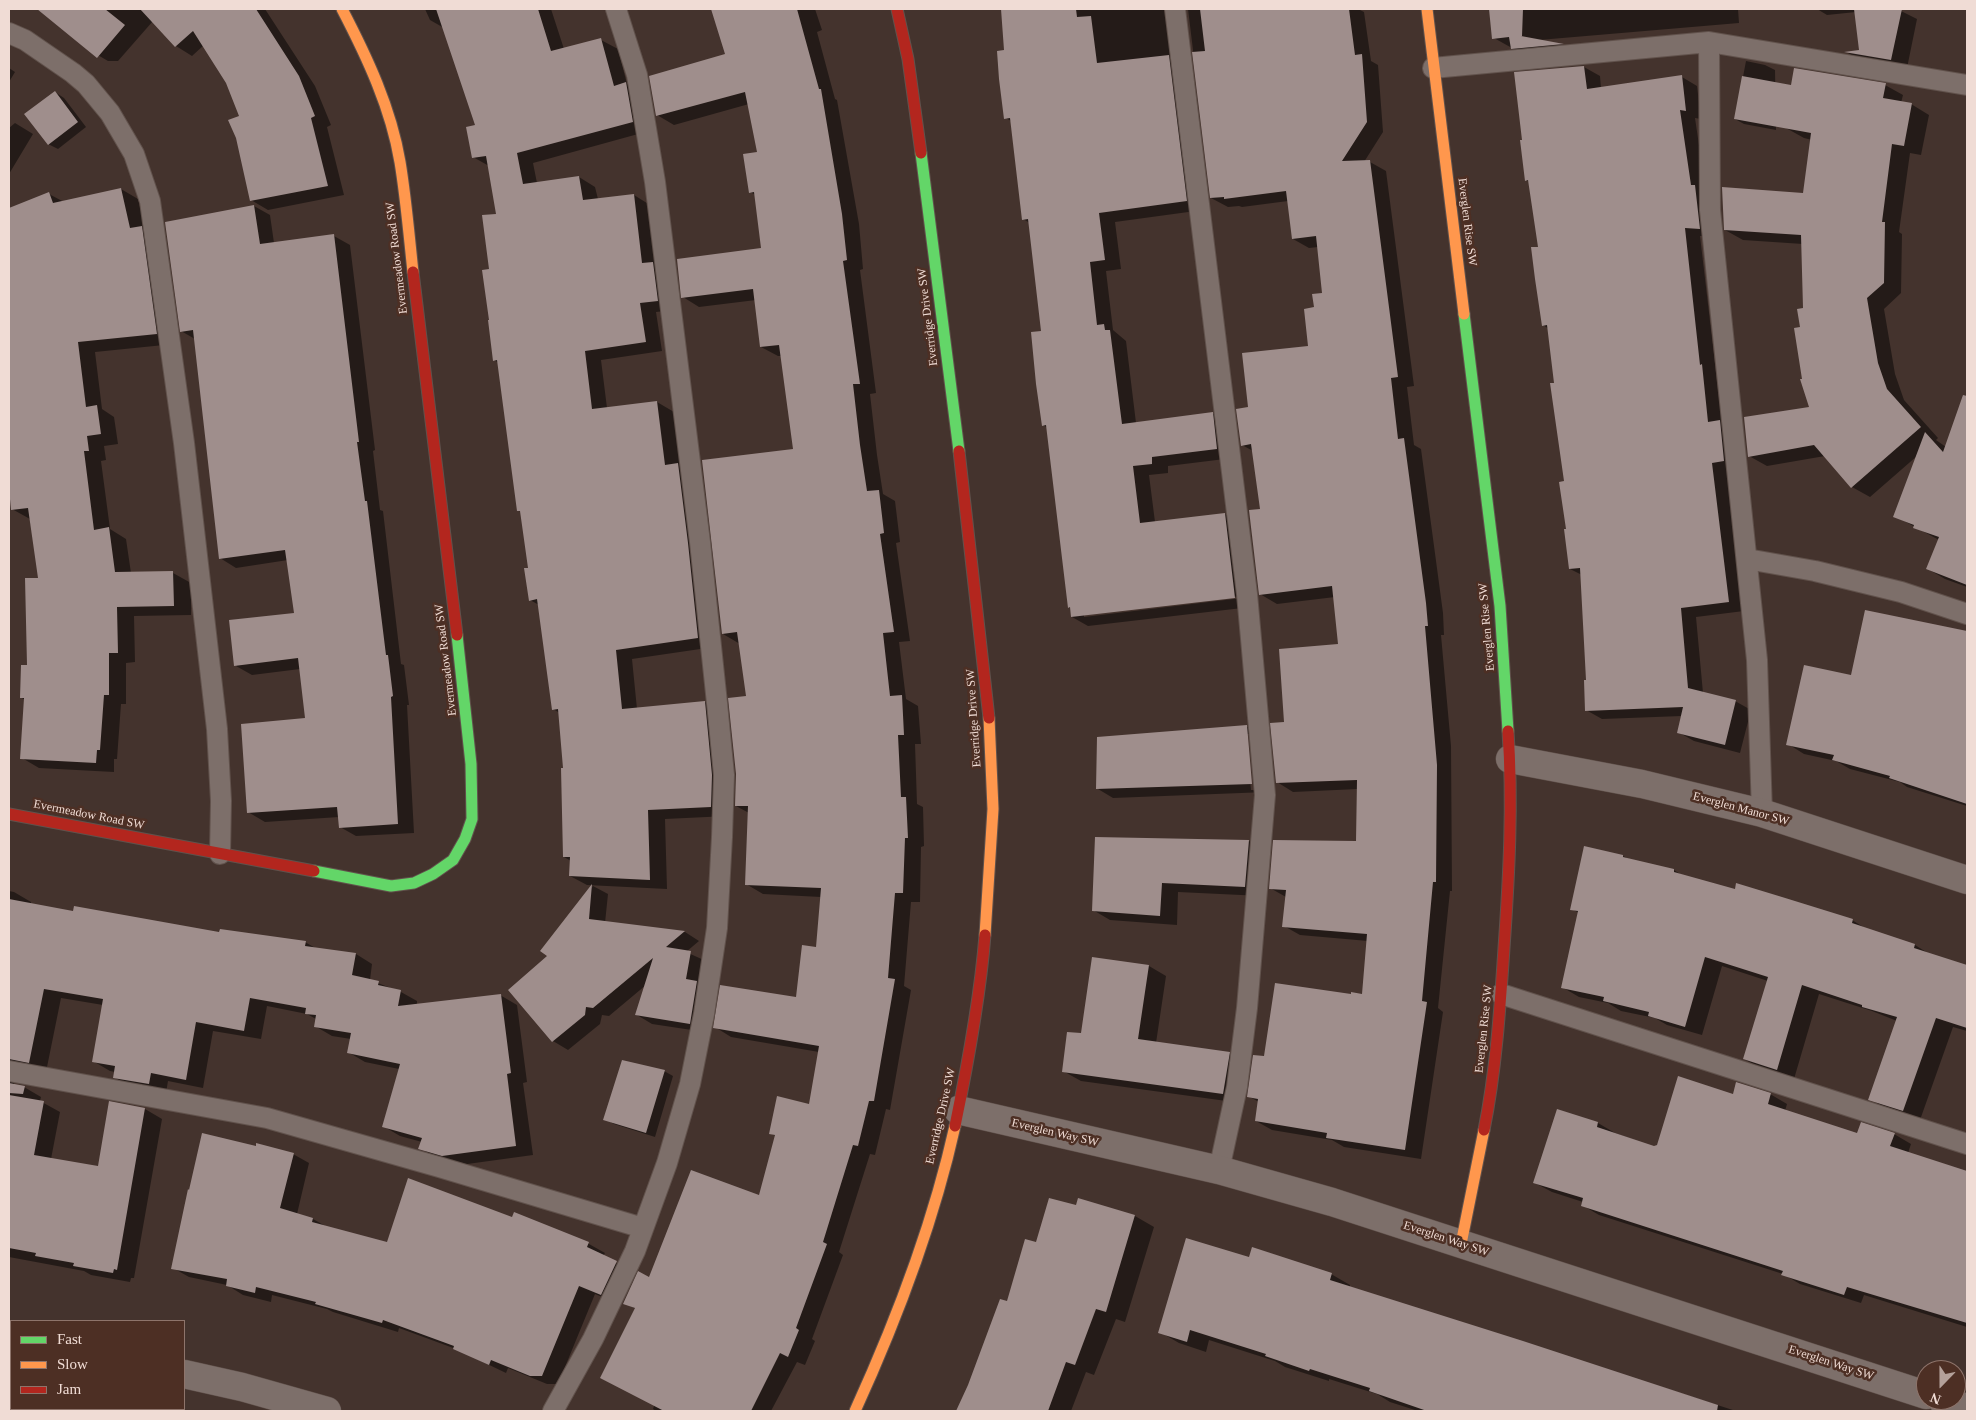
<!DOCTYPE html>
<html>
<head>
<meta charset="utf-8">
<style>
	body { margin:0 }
	#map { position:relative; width:1976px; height:1420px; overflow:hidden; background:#44332d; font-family:Georgia,serif }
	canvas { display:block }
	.frame { position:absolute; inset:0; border:10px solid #f0dcd5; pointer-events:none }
	.legend { position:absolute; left:10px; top:1320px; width:175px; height:90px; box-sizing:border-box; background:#4d2f24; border:1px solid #8e746b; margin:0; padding:6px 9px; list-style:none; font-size:15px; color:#f0dcd5 }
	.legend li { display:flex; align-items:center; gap:10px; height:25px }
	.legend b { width:25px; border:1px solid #8e746b }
	.north { position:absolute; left:1916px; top:1360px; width:50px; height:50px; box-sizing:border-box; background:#4d2f24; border:1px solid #8e746b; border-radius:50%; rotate:202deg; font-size:14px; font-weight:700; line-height:20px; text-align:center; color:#f0dcd5 }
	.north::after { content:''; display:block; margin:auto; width:18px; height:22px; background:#b4a19a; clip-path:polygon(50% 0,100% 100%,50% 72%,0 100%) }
</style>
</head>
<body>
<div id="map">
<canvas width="1976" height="1420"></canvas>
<div class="frame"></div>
<ul class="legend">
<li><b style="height:6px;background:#63d668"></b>Fast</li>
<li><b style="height:6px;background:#ff974d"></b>Slow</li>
<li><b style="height:6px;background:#b3261e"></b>Jam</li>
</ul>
<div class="north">N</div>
</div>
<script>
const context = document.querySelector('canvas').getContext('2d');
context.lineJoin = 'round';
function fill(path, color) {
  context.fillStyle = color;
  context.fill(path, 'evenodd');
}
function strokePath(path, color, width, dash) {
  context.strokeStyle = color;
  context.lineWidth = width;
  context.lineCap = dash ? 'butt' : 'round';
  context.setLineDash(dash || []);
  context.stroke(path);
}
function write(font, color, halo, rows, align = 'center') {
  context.font = font + ' Georgia,serif';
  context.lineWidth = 5;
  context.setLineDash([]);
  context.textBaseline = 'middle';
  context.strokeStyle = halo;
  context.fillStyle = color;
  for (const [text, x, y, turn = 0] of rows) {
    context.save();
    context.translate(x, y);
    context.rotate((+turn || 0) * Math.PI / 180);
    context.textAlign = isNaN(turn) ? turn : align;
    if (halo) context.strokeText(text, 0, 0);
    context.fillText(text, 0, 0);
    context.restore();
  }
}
fill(new Path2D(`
	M9 1379H11V1409H160L172 1411H9Z`), '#543325');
fill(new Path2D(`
	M39 9H265L315 86 331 125 327 127 344 195 268 210 251 200 241 117 227 83 204 45 192 56 176 46 153 21 118 61H108L91 51Z
	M425 9H551L564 49 601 40 618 49 627 84 643 93 649 131 533 163 537 183 579 177 595 187 598 199 634 195 650 205 674 310 656 312 662 351 601 360 607 408 657 402 674 412 680 466 695 474 714 647 632 659 637 709 705 702 721 712 728 816 665 819 667 889 587 885 570 876 571 861 564 857V769L560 713 553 709 539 605 530 600 529 569 522 513 518 510 499 363 494 360 490 270 498 215 489 166 473 157 477 126 444 28 430 20Z
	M712 9H815L822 30 817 32 835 99 837 100 859 224 863 269 860 270 876 393 870 394 877 455 883 494 895 501 900 542 896 543 910 641 899 642 906 699 918 706 921 744H915L917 804 923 807 924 846 921 847 920 902H911L904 986 911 990 890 1110 886 1109 875 1155 870 1154 839 1252 843 1255 812 1339 815 1341 805 1365 797 1362 771 1411H656L653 1409 654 1406 636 1309 625 1303 650 1278 760 1197 776 1136 770 1133 810 1105 819 1052 731 1037 715 1027 797 999 817 948 821 897 763 894 746 884 749 813 736 806 747 697 740 644 723 634 794 450 782 356H778L761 347 756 300 699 307 683 297 763 249 756 195 750 192 758 153 749 104 674 125 657 115 727 55Z
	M1002 9H1184L1203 210 1115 222 1121 269 1106 271 1113 330 1126 341 1136 423 1212 413 1229 423 1233 458 1168 466V473L1149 475 1155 522 1225 514 1241 524 1251 607 1088 626 1072 617 1071 608 1069 607 1048 428 1043 425V332L1030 223 1023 219 1011 121 1006 118V51ZM1241 596 1242 598 1084 617V615Z
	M1188 9H1358L1364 12 1371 61 1378 65 1383 132 1364 162H1370L1386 171 1414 386 1407 387 1414 445 1421 449 1443 613 1444 635H1441L1451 746 1452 891H1450L1438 1008 1443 1012 1421 1159 1344 1147 1332 1140 1272 1130 1256 1121 1259 1102 1248 1096 1265 1058 1352 996 1363 995 1368 941 1300 935 1284 926 1286 897 1270 888 1357 842 1358 789 1293 792 1277 782 1285 723 1340 646 1335 597 1277 604 1260 594 1261 510 1253 451 1242 445 1250 408 1310 347 1315 308 1324 294 1318 247 1309 248 1293 239 1288 201 1242 207 1239 206 1228 207 1211 198Z
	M1491 9H1738L1739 23 1539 40 1563 45 1576 53 1528 57 1494 38Z
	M1817 9H1897L1917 19 1907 68 1861 61 1848 53 1861 51 1856 12 1827 15Z
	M1746 61 1765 65 1775 70 1776 130 1744 124 1735 119Z
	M1584 67 1600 76 1601 88 1682 77 1697 86 1701 119 1695 118 1706 193 1715 237 1700 236 1744 611 1696 617 1703 693 1735 701 1751 710 1740 753 1694 741 1678 732 1682 716 1602 719 1586 710 1587 681 1582 575 1570 569 1565 482 1555 384 1549 329 1543 325 1539 248 1530 182 1526 180 1524 141Z
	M9 68 15 72 9 82Z
	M1885 85 1903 95 1901 103 1911 104 1929 115 1921 155 1910 153 1899 232 1902 234 1901 293 1884 309 1895 374 1904 400 1938 438 1936 440 1946 447 1950 435 1967 441V587L1945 579 1928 569 1939 540 1895 516 1917 456 1870 497 1852 487 1825 456 1767 466 1749 456 1811 408 1803 379 1801 329 1804 309 1803 244 1743 240 1725 230 1804 194 1812 140 1804 138 1786 128Z
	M55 92 64 98 86 127 58 149 48 144Z
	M15 123 33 134 9 174V128Z
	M121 189 138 199 174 344 95 352 102 409 114 417 118 444 104 446 106 460 101 461 110 529 126 539 131 573H173L191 583V615L134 616 135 662 126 663V704H121L117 759H114V772L39 768 22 758 25 700 22 698 29 666 39 579 30 519 12 509 9 478V271L15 270 9 254V209L49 194 64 202Z
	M254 206 270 215 274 243 334 236 350 245 375 450 373 451 380 510 383 511 401 664 404 665 409 705H407L414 833 356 836 340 827 339 817 265 822 248 812 306 719 300 669 252 675 236 666 295 614 288 560 236 568 220 558 195 339 181 331Z
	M1966 636 1967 806 1907 787 1900 782 1850 769 1836 761 1804 754 1788 744 1852 677Z
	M1246 726 1262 735 1267 792 1113 798 1098 789ZM1246 734H1249L1254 790H1251Z
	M1096 839 1249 841 1266 851 1262 896 1178 892 1177 925 1110 920 1093 910Z
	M1623 856 1631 860 1674 870 1683 876 1852 920 1868 930 1915 945 1931 955 1967 966V1031L1953 1027 1920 1120 1887 1109 1870 1099 1897 1021 1872 1011 1819 994 1794 1079 1762 1069 1744 1059 1768 981 1722 966 1702 1035 1667 1025 1655 1018 1621 1011 1608 1003 1579 997 1562 987 1579 913 1572 909Z
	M593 886 608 894 605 923 685 932 699 941 686 952 706 961 705 1032 652 1024 637 1015 646 985 609 1016 602 1015 600 1024 568 1050 553 1041 549 956 542 951Z
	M9 891 14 892 31 902V904L74 913 220 933 305 942 317 949 356 954 372 964 370 980 401 992 417 1001V1005L500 995 517 1005 527 1082 523 1083 533 1155 460 1165 437 1158 420 1148 422 1142 400 1136 383 1126 399 1069 365 1062 348 1052 351 1039 332 1036 315 1026 316 1019 307 1014 267 1006 261 1039 213 1031 203 1088 168 1081 166 1093 131 1087 114 1077 115 1072 110 1071 93 1061 103 1005 61 998 46 1072 14 1079V1085L24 1087 41 1097 40 1101 60 1112 51 1159 99 1167 145 1109 162 1119 134 1278H131L130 1282 91 1275 84 1271 9 1257Z
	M1093 958 1149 966 1166 976 1156 1043 1229 1053 1247 1063 1241 1103 1081 1081 1063 1071 1082 1035Z
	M664 1071 673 1076 655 1137 614 1124 605 1119Z
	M1770 1094 1787 1104 1785 1111 1858 1135 1894 1134 1911 1144 1908 1153 1967 1172V1327L1864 1295 1861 1303 1800 1284 1783 1274 1599 1215 1582 1205 1583 1202 1552 1192 1535 1183 1558 1111 1598 1123 1615 1133 1654 1147 1733 1095Z
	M293 1154 309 1163 297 1214 313 1219 327 1227 387 1244 512 1218 514 1213 589 1244 605 1253 603 1256 632 1272 617 1303 595 1294 558 1384H547L508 1368 506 1373 456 1349 399 1328 398 1332 333 1312 327 1309 272 1295 271 1302 243 1295 227 1285 189 1277 173 1268Z
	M1078 1200 1135 1216 1154 1227 1125 1322 1116 1319 1094 1375 1086 1372 1071 1411H957L1037 1244 1076 1207Z
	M1250 1259 1331 1274 1350 1285V1287L1736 1411H1418L1390 1402 1377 1394 1329 1379V1381L1285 1367 1275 1361 1209 1340 1206 1352 1179 1343 1160 1332Z`), '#0007');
fill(new Path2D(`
	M37 9H105L125 25 97 58Z
	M140 9H256L299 76 315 116 311 118 328 186 250 201 236 138 228 120 239 116 226 83 193 31 175 47Z
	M436 9H538L551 51 601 38 614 86 626 82 633 122 517 153 523 184 579 176 583 200 634 194 642 263 653 262 658 301 640 303 646 342 585 351 592 409 657 401 665 465 678 463 688 543 698 638 616 650 622 709 705 701 712 775 711 807 648 810 650 880 569 876 570 857H563L561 768H563L558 709 552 710 537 599 529 601 524 568H528L520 511H517L497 360 493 361 488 320H489L482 270 489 269 482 215 496 214 486 156 472 158 466 127 475 125Z
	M711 9H797L819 89H821L842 214 847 260 843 261 860 384H853L860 445 867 491 879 490 884 533 880 534 894 632 883 633 890 696 902 695 904 735H898L901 797H906L908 838H905L903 893H895L888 978 895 979 874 1101H869L858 1146 853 1145 823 1242 827 1244 796 1328 799 1330 788 1357 780 1353 751 1411H664L600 1378 635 1308 623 1304 638 1271 649 1277 691 1170 759 1195 775 1135 769 1134 777 1096 809 1104 819 1046 713 1028 720 985 796 997 802 945 816 947 821 888 745 885 748 806H735L736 774 728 698 746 696 737 632 722 634 702 460 793 449 779 345 760 347 753 289 681 298 677 259 761 248 754 192 749 193 743 154 757 152 745 92 656 116 649 76 725 54Z
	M1001 9H1076L1077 17 1091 16 1097 63 1169 55 1187 201 1099 213 1105 260 1090 262 1097 325 1104 324 1105 330H1110L1122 424 1213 412 1217 449 1152 457V464L1133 466 1140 523 1225 513 1235 598 1071 617 1070 607 1068 608 1046 425 1042 426 1036 384 1031 332 1041 331 1028 219 1022 220 1010 118 1004 119 999 79 997 51 1004 50Z
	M1200 9H1349L1355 55 1362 54 1367 122 1342 161 1370 160 1398 377 1391 378 1398 439 1404 438 1426 603 1428 626H1425L1437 765 1436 882H1433L1422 1001 1427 1002 1405 1150 1326 1138 1327 1133 1255 1121 1258 1099 1247 1097 1253 1055 1264 1056 1275 983 1351 994V992L1362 994 1367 934 1282 927 1286 890 1269 889 1273 840 1356 841 1357 780 1276 783 1270 723 1284 722 1279 649 1338 644 1332 586 1259 595 1249 510 1260 509 1251 444 1241 446 1236 409 1248 407 1242 353 1308 346 1304 309 1314 307 1312 294 1322 293 1316 236 1292 239 1286 191 1224 199V197L1210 198 1192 52 1205 51Z
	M1489 9H1523L1522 36H1521L1564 44 1511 49 1509 37 1492 39Z
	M1854 9H1902L1891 60 1844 52 1859 50Z
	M1584 66 1587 89 1682 75 1686 111 1680 110 1691 185H1695L1700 229 1685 228 1700 365 1702 364 1708 422 1720 420 1724 461 1712 463 1729 602 1681 608 1688 688 1736 700 1725 745 1677 733 1683 707 1585 711 1584 680H1586L1580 568 1569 569 1564 529H1566L1559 482 1564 481 1550 383H1554L1547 325 1542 326 1535 279 1531 247H1538L1528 180 1525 181 1520 140H1522L1514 72Z
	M1794 68 1886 83 1883 98 1912 103 1904 146 1892 144 1882 222H1885L1884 283 1867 298 1878 363 1887 389 1921 427 1851 488 1814 445 1748 457 1744 417 1809 407 1800 379H1802L1794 328 1800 327 1797 309 1803 308 1801 235 1724 230 1722 187 1803 193 1811 133 1734 119 1742 76 1791 85Z
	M55 91 78 122 48 145 24 114Z
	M121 188 130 228 142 226 157 334 78 342 86 407 97 405 101 434 87 436 89 451H84L94 530 109 527 115 572 173 571 174 606 117 607 118 653H109V695H104L100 750H97L96 763 20 759 24 698H20L21 665H27L25 578H38L28 508 11 510 9 488V208L49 192 53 203Z
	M254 205 260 244 334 234 359 442H357L365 501H367L386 655H388L393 696 391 697 398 824 339 828 337 807 247 813 241 724 305 718 298 658 234 666 229 620 294 613 285 550 219 559 193 330 180 332 165 222Z
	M1963 395 1967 396V585L1926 569 1939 537 1913 528 1914 525 1893 517 1925 432 1943 452Z
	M1865 610 1967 631V804L1889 778 1890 776 1832 760 1834 755 1786 745 1804 665 1851 675Z
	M1247 725 1252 784 1096 789 1097 737Z
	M1095 837 1249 840 1245 887 1162 883 1160 916 1092 911Z
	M1584 846 1623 855V857L1674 869V872L1735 889 1736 883 1782 897 1853 919 1852 923 1915 944 1914 948 1967 965V1028L1936 1018 1903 1111 1868 1100 1897 1017 1862 1007V1005L1802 985 1777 1070 1743 1059 1768 977 1705 957 1685 1027 1648 1016 1649 1012 1603 1001 1604 997 1561 988 1578 911 1570 910Z
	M592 884 589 919 685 931 666 947 691 951 686 979 697 981 690 1024 635 1015 653 958 593 1008 586 1007 585 1015 552 1042 508 990 547 956 540 951Z
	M9 899 73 911 74 906 219 932 220 929 306 941 305 946 356 953 352 975 379 981 378 985 401 990 398 1006 501 994 511 1073 507 1074 516 1146 442 1156 418 1149 422 1138 382 1127 400 1064 347 1053 351 1033 314 1027 316 1015 305 1014 306 1008 250 998 244 1031 196 1022 186 1080 151 1073 149 1084 113 1078 115 1066 92 1062 103 999 44 989 29 1063 9 1059Z
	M1092 957 1149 965 1138 1039 1230 1052 1223 1094 1062 1072 1067 1032 1081 1033Z
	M622 1060 665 1070 646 1133 603 1120Z
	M1678 1076 1733 1094 1736 1082 1771 1093 1768 1104 1857 1133 1861 1122 1895 1133 1890 1146 1967 1171V1323L1847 1287 1844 1295 1781 1275 1783 1271 1581 1206 1583 1198 1533 1183 1557 1109 1598 1122 1597 1127 1654 1146 1657 1145Z
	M9 1083 25 1086 23 1094 9 1093Z
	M9 1095 44 1101 34 1155 98 1166 109 1101 145 1108 117 1270 114 1269 113 1273 73 1266 74 1263 35 1256 36 1253 9 1248Z
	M202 1133 256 1146V1143L294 1153 280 1208 313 1218 312 1222 387 1242 408 1178 512 1217 514 1212 589 1242 587 1247 617 1261 601 1295 579 1286 542 1376H530L491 1360 489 1365 453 1349 454 1346 383 1320 382 1323 315 1304 316 1302 256 1287 255 1293 226 1286 227 1279 171 1269 188 1189 189 1190Z
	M1049 1198 1076 1205 1078 1198 1135 1215 1106 1312 1096 1309 1075 1365 1066 1362 1048 1411H956L968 1385 1000 1299 1007 1301 1025 1239 1036 1242Z
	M1186 1238 1249 1257 1252 1247 1295 1261 1332 1273 1330 1280 1523 1341 1718 1405 1717 1411H1427L1369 1391 1370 1388 1310 1369 1309 1371 1265 1356 1266 1354 1190 1330 1187 1342 1158 1333Z`), '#9f8e8c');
const lane = new Path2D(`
	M1175 9 1247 594 1265 795 1247 1008 1237 1087 1219 1170
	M9 33 25 40 73 73 86 84 110 113 134 154 150 201 184 443 217 729 221 801 220 854
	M1709 42 1710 210 1757 660 1762 813
	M1433 68 1709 42 1967 85
	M1747 559 1815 571 1901 592 1967 614
	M1501 994 1967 1144
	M9 1071 267 1118 439 1167 643 1228
	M553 1411 593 1339 635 1251 667 1163 690 1084 704 1014 717 928 722 837 724 775 717 703 700 542 655 182 637 75 616 9`);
const street = new Path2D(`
	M1510 759 1642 784 1762 813 1967 880
	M958 1110 1219 1170 1332 1202 1926 1395
	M9 1340H11
	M184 1374 242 1387 327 1411
	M1942 1400 1967 1408`);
const fast = new Path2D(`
	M921 153 959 451
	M1464 314 1500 606 1508 731
	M314 871 391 886 414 883 433 874 453 860 465 839 472 819 471 764 457 635`);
const slow = new Path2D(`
	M342 9C367 57 391 108 400 162 406 198 409 235 413 272
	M1427 9 1464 314
	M985 935 993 809 989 718
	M1461 1244 1484 1130
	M855 1411C897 1319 933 1225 955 1126`);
const jam = new Path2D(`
	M897 9 908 59 921 153
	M413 272 457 635
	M959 451 989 718
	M9 814 314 871
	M955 1126C968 1063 980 999 985 935
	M1484 1130C1496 1071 1500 1009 1504 948 1509 876 1513 804 1508 731`);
strokePath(lane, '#61524c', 22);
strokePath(street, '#61524c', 29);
strokePath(fast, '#61524c', 13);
strokePath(slow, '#61524c', 13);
strokePath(jam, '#61524c', 13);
strokePath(lane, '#7d6f6a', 20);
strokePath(street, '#7d6f6a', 28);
strokePath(fast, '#63d668', 11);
strokePath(slow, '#ff974d', 11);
strokePath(jam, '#b3261e', 11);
write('12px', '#f0dcd5', '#4d2f24', [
	["Everglen Rise SW",1467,222,83],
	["Evermeadow Road SW",397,258,-97],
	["Everridge Drive SW",928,317,-97],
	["Everglen Rise SW",1487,627,-95],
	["Evermeadow Road SW",446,660,-97],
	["Everridge Drive SW",974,718,-94],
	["Everglen Manor SW",1741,809,15],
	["Evermeadow Road SW",89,815,11],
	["Everglen Rise SW",1484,1029,-84],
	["Everridge Drive SW",941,1116,-77],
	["Everglen Way SW",1055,1133,13],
	["Everglen Way SW",1446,1239,18],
	["Everglen Way SW",1831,1363,18]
]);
</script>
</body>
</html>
